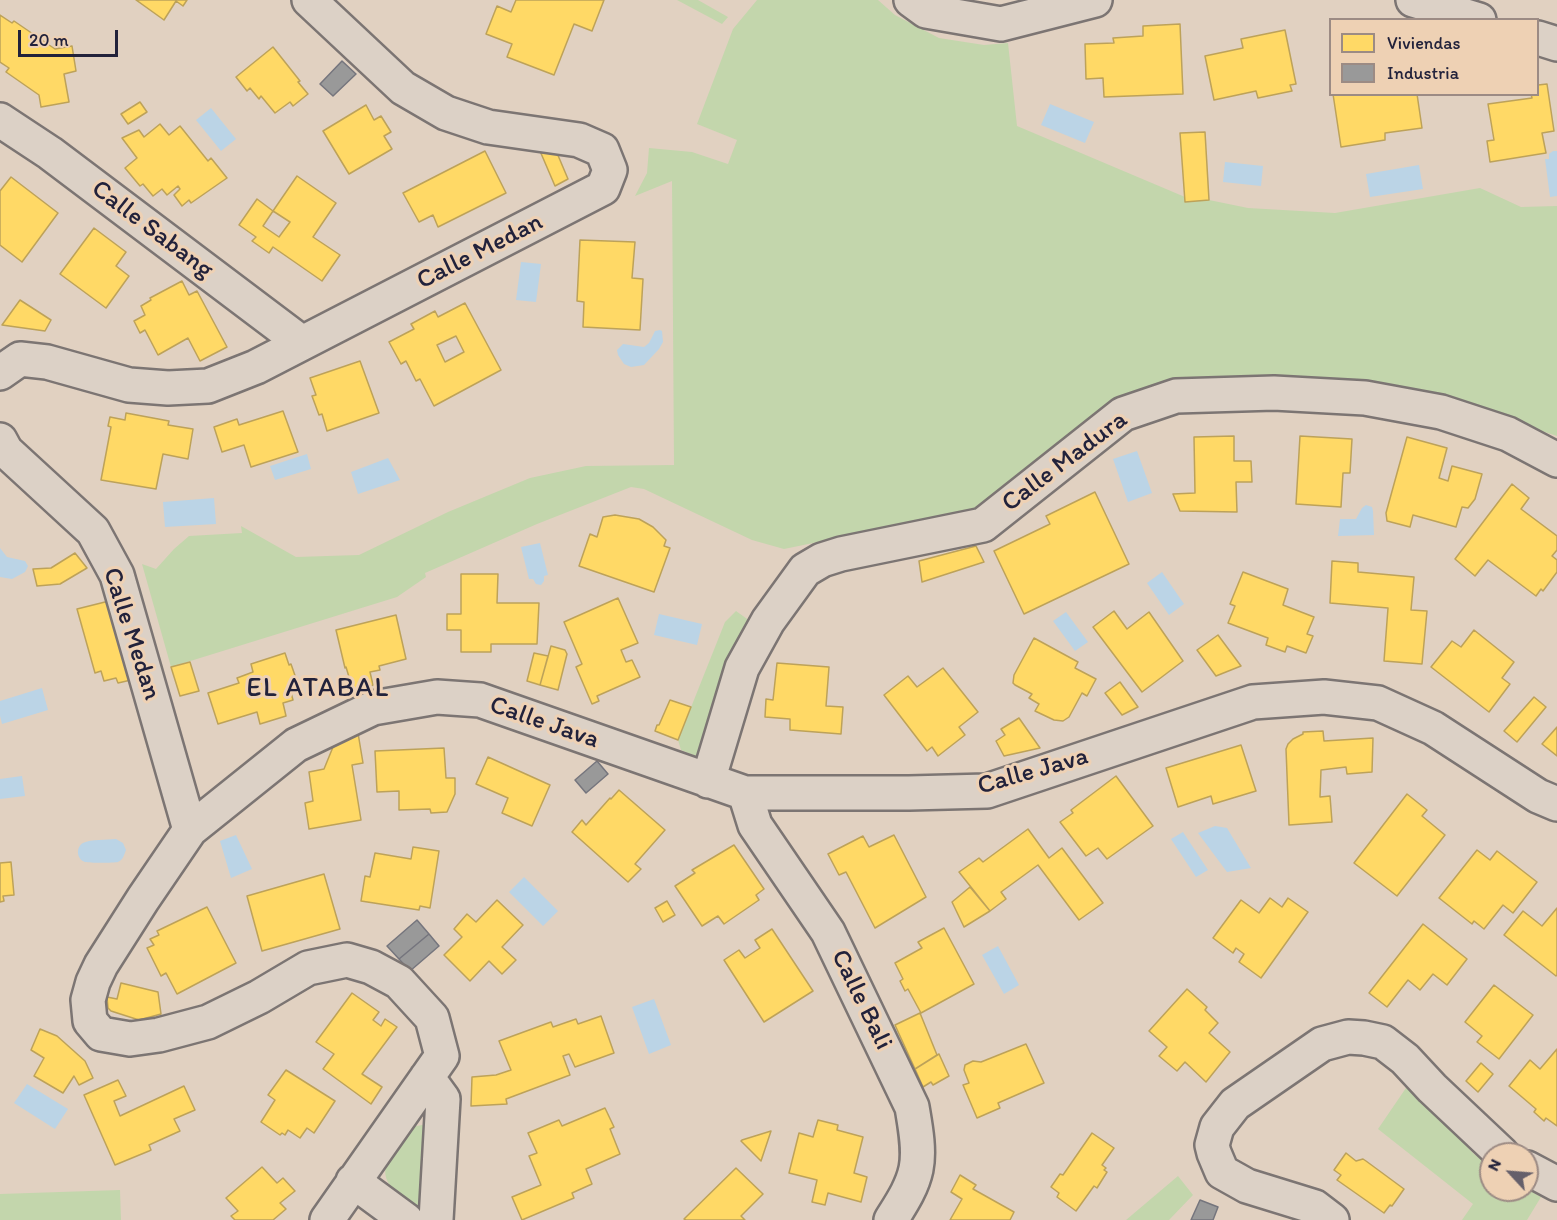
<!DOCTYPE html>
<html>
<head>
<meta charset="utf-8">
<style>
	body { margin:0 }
	#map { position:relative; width:1557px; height:1220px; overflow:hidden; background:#e1d1c1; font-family:Itim,sans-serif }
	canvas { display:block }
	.legend { position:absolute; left:1329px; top:18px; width:210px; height:78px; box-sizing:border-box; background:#eed1b4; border:2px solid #9c8b84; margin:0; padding:8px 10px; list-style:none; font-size:18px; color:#22223b }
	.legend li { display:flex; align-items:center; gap:12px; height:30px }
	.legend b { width:30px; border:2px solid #9c8b84 }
	.north { position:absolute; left:1479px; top:1142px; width:60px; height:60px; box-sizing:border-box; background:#eed1b4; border:2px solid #9c8b84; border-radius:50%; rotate:296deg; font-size:16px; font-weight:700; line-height:24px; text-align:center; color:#22223b }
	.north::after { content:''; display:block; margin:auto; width:21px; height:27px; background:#655f6a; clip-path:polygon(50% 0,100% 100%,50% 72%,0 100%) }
	.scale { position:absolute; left:18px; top:30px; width:100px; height:27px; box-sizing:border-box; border:3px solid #22223b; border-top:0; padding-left:8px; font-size:18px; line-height:21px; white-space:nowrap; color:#22223b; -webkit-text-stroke:4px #eed1b4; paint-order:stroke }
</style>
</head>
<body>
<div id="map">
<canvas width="1557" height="1220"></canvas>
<ul class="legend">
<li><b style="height:16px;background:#ffd966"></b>Viviendas</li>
<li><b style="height:16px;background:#999"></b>Industria</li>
</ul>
<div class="north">N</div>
<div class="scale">20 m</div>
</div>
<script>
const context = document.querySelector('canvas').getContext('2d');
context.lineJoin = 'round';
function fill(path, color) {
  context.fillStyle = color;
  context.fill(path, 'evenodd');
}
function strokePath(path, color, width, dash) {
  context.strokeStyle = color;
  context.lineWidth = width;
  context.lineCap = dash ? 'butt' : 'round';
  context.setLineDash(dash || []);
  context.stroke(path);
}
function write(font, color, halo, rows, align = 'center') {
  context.font = font + ' Itim,sans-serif';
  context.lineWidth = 6;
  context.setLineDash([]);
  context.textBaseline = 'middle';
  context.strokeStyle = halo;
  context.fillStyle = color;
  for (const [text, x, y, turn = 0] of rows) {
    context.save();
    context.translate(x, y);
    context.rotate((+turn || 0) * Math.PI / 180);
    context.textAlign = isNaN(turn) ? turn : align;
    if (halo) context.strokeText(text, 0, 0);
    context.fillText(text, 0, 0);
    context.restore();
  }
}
fill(new Path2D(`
	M677 0H698L728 17 722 24Z
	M757 0H878L895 15 939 38 984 45 1008 43 1017 126 1185 197V202L1209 200 1248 208 1335 213 1480 188 1521 207 1557 206V436L1489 414 1377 388 1278 376 1178 379 1115 403 984 508 784 549 752 540 644 489 631 487 537 524 425 573 426 577 397 597 171 667 142 564 156 569 174 549 189 536 242 533 241 526 296 557 359 555 448 512 530 478 586 466 674 465 672 181 635 196 647 173 649 148 692 152 728 164 737 140 697 124 733 29Z
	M736 611 750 621 720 679 699 757 681 750 678 740 725 622Z
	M1408 1085 1474 1154 1491 1167V1190L1527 1189 1541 1197 1527 1220H1462L1473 1204 1378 1129Z
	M422 1125 432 1129 422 1207H418C410 1202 401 1197 395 1191 371 1168 397 1147 412 1127Z
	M1178 1176 1193 1195 1169 1220H1126Z
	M120 1190 121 1220H0V1194Z`), '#c3d6ac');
fill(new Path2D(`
	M1050 104 1094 122 1085 143 1041 125Z
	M211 108 236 139 221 151 196 120Z
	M1553 151H1557V196L1550 197 1545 159H1549V154Z
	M1225 162 1263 166 1261 186 1223 182Z
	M1419 165 1423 189 1370 197 1366 174Z
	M521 262 541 264 536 302 516 300Z
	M660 330 662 331 663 342 659 349 644 365 631 367 624 364 618 355 617 350 623 344 644 347 649 343 655 331Z
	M1137 451 1152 493 1128 502 1113 459Z
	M307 454 311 469 275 480 270 466Z
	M388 458 400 480 358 494 351 472Z
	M214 498 216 524 165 527 163 502Z
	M1366 505 1372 507 1373 511 1374 535 1338 536 1340 519H1356L1362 508Z
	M540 543 548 575 544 576V581L541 585 536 584 533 579H529L521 547Z
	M0 548 7 557 25 561 28 566 25 572 12 579 0 577Z
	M1162 572 1184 604 1169 615 1147 583Z
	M1066 612 1088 642 1075 651 1053 621Z
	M659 614 702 624 697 645 654 635Z
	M42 688 48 710 2 724 0 716V701Z
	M22 776 25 796 0 799V779Z
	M1215 826 1227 828 1251 868 1227 872 1198 833Z
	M1183 832 1208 870 1196 877 1171 839Z
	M236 835 252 869 231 878 220 841Z
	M116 839 123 843 126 850C124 855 123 860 118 862 114 863 89 863 85 862 76 859 76 847 83 843 91 839 107 840 116 839Z
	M524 877 558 911 543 926 509 892Z
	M998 946 1019 985 1004 994 982 955Z
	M654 999 671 1045 649 1054 632 1007Z
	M27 1084 68 1109 55 1129 14 1103Z`), '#bbd4e6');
const homes = new Path2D(`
	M136 0H187L183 6 176 1 164 20Z
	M516 0H604L592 31 574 24 554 75 507 57 512 44 486 34 497 6 511 12Z
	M0 15 12 23 14 21 55 49 72 46 76 71 64 74 69 102 41 107 39 95 6 72 9 68 0 62Z
	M1180 24 1183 94 1104 97 1103 78 1086 79 1085 44 1114 43 1113 38 1143 36V26Z
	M1285 30 1296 84 1290 85 1292 91 1258 98 1256 91 1214 100 1205 56 1243 48 1241 39Z
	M273 47 300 81 298 82 308 94 293 106 290 102 275 113 261 96 259 99 250 88 247 91 236 77Z
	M1547 84 1554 131 1542 133 1546 153 1490 162 1487 141 1494 140 1488 104 1532 98 1531 94H1538V85Z
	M1333 94H1417L1422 128 1385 133V140L1341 147Z
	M140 102 147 112 128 124 121 114Z
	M366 105 374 120 381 116 391 132 384 136 392 149 349 174 323 131Z
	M160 124 169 135 180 126 208 161 211 158 227 178 191 203 189 200 182 206 174 195 180 189 178 186 167 195 162 189 153 196 143 184 140 186 125 168 137 158 122 138 139 130 144 137Z
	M1205 132 1209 200 1185 202 1180 133Z
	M485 151 506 193 438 227 433 215 419 222 403 193Z
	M540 151 557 153 568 179 555 186Z
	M297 176 336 203 313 237 340 255 322 281 273 247 269 253 252 241 256 237 239 225 257 199 273 211ZM273 211 290 222 279 237 263 226Z
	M11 177 58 213 22 262 0 245V191Z
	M94 228 126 252 116 266 129 276 106 308 60 274Z
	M580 240 635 242 632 278 643 279 640 330 583 327 584 302 577 301Z
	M182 281 189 295 197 291 227 347 200 361 188 338 158 355 145 330 140 333 134 321 145 315 141 306 151 300 150 298Z
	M20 300 51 320 45 331 2 325Z
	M465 303 501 370 434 406 420 379 416 381 406 361 401 364 389 342 414 329 411 324 435 311 438 317ZM456 336 464 352 445 362 437 345Z
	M360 361 379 413 327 431 322 414 319 415 312 396 316 395 310 378Z
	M283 411 298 452 251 467 244 445 222 452 214 427 237 419 239 425Z
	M126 413 169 421 168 425 193 429 188 459 163 454 156 489 101 480 111 427 108 426 110 417 125 420Z
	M1234 436V461H1251L1252 482H1236L1237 512 1180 511 1173 494 1195 493 1194 437Z
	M1300 436 1352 439 1350 473H1343L1341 507 1296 504Z
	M1407 437 1447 448 1439 478 1448 481 1452 466 1482 474 1475 499 1468 508 1462 507 1456 527 1413 515 1410 527 1387 521 1386 513Z
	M1512 484 1529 498 1521 509 1557 536V550L1552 556 1557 560V572L1543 591 1541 589 1536 596 1488 560 1475 576 1455 559Z
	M1095 492 1129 564 1024 614 994 551 1050 524 1046 516Z
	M615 515 639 519 653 527 666 540 664 546 670 548 654 592 579 566 590 534 597 537 603 517Z
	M976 546 984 562 922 582 919 561Z
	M75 553 87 568 60 584 37 586 33 569 51 568Z
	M1332 561 1358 563V572L1414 577 1411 610 1427 611 1422 664 1384 661 1388 608 1330 603Z
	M1243 572 1288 589 1283 605 1314 617 1307 634 1313 636 1306 653 1287 646 1285 652 1266 645 1268 638 1228 623 1235 606 1230 604Z
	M461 574H498L497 603H539L537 644H491V652H461V630H447V614H461Z
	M618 598 638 643 621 650 626 662 632 660 640 677 597 696 599 701 592 704 576 667 582 664 564 622Z
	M109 601 131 680 118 683 116 678 104 681 101 671 95 673 77 609Z
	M1114 611 1127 629 1149 612 1183 661 1142 692 1093 627Z
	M396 615 406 659 379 666 380 670 370 672 373 685 344 697 338 680 349 677 346 667 345 668 336 630Z
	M1474 630 1514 662 1502 678 1510 684 1489 712 1431 667 1452 641 1461 647Z
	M1218 635 1241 666 1216 676 1197 650Z
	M1034 638 1078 662 1075 668 1096 679 1087 696 1082 693 1069 717 1063 721 1054 720 1035 711 1039 704 1029 698 1032 694 1015 685 1013 683 1014 675Z
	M551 646 565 650 567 654 558 690 540 685Z
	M285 653 289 665 291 664 299 687 290 689 293 700 283 703 286 716 260 724 257 712 218 724 208 693 239 683 237 678 253 672 251 664Z
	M534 653 548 656 540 685 527 681Z
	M190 662 199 691 180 696 171 667Z
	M777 663 829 667 826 706 843 707 841 734 790 730V719L765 717 766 699 773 700Z
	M943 668 978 712 959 727 965 735 938 756 932 747 927 751 884 695 908 676 917 687Z
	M1120 682 1138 707 1122 715 1105 693Z
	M1534 697 1546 707 1517 742 1504 731Z
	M670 700 691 707 678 740 655 731 657 725H659Z
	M1019 718 1040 748 1004 756 996 741 1005 735 1001 729Z
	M1557 727V756L1542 744Z
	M1323 731 1324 741 1373 738 1372 772 1347 774 1346 767 1321 770 1320 797 1330 796 1332 822 1289 825 1286 749 1288 744 1293 739 1303 734V732Z
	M358 733 363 763 352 765 361 820 309 829 305 803 313 801 309 772 324 769 333 747Z
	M1241 745 1256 791 1213 804 1211 796 1178 807 1166 768Z
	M444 748 446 778H455V794L447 812 431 813 430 809 399 810V791L377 792 375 751Z
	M488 757 550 785 532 826 502 813 508 798 476 784Z
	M1116 776 1153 826 1107 859 1098 848 1086 856 1060 822 1073 813 1071 810Z
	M619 790 665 830 635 864 641 869 628 882 572 832 582 820 586 825 610 798 611 799Z
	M1407 794 1427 810 1422 816 1445 835 1397 896 1354 863Z
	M1028 829 1049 858 1062 848 1103 903 1079 920 1038 865 1001 892 1006 899 990 911 959 872 979 858 983 862Z
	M894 835 926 897 875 928 846 872 839 875 828 854 863 836 869 847Z
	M734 845 764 889 756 895 759 900 724 924 718 916 702 926 675 886 695 873 692 870Z
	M413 847 439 851 430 908 420 906 419 910 361 901 365 876 370 877 375 853 411 859Z
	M1477 850 1490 860 1497 851 1537 882 1513 913 1503 905 1484 929 1474 921 1472 924 1439 898Z
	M11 862 14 895 3 896 4 901 0 902V863Z
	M324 874 340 929 262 951 247 896Z
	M970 887 990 911 964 927 952 902Z
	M1270 898 1282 907 1288 898 1308 912 1261 978 1239 962 1244 954 1236 948 1233 953 1213 938 1241 900 1259 913Z
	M497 900 523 925 502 947 516 960 502 974 489 961 470 981 444 955 462 937 454 929 467 914 476 922Z
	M667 901 675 915 663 922 655 908Z
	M207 907 236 963 177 994 166 973 161 976 147 948 154 945 150 939 159 935 157 931Z
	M1557 908V975L1556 976 1504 935 1523 911 1542 926Z
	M1423 924 1467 959 1447 985 1433 974 1420 990 1408 980 1387 1007 1369 993Z
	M944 928 974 984 921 1013 908 989 905 991 900 981 903 979 895 963 922 948 918 942Z
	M772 929 813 991 764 1022 724 960 739 950 745 958 760 948 755 940Z
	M121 983 158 992 161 1014 139 1020 111 1011 108 1008 107 997 117 999Z
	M1494 985 1533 1015 1499 1059 1477 1042 1482 1036 1465 1022Z
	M1187 989 1207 1007 1205 1010 1218 1023 1209 1033 1230 1052 1206 1082 1185 1062 1177 1071 1159 1056 1167 1047 1149 1031Z
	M352 993 379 1012 373 1020 381 1026 385 1019 397 1027 362 1074 382 1087 371 1104 323 1069 334 1054 316 1042Z
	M920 1013 937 1055 915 1069 895 1025Z
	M601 1016 614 1053 575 1067 569 1054 563 1056 570 1075 506 1099 507 1104 471 1106 472 1077 496 1075 511 1070 499 1041 551 1022 553 1027 576 1019 578 1024Z
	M40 1029 57 1036 85 1061 93 1078 79 1085 74 1076 63 1093 34 1076 44 1058 31 1050Z
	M1026 1044 1044 1083 998 1103 1000 1108 977 1118 963 1085 969 1083 964 1070 965 1065 973 1061 981 1062Z
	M1557 1049V1126L1546 1118 1544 1121 1534 1112 1536 1109 1509 1086 1530 1060 1540 1069Z
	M939 1054 949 1076 933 1085 931 1082 923 1087 915 1069Z
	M1481 1063 1493 1074 1478 1092 1466 1081Z
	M286 1070 335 1101 314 1133 307 1128 300 1138 288 1130 285 1135 282 1133 280 1135 261 1122 275 1100 268 1095Z
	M118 1080 126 1096 114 1101 120 1116 184 1086 195 1110 174 1119 180 1131 149 1145 151 1150 149 1151 115 1165 84 1095Z
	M605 1108 614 1127 610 1129 620 1154 586 1169 592 1184 572 1193 574 1198 522 1220 512 1197 541 1185 529 1156 537 1153 528 1133 559 1120 562 1126Z
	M818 1120 838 1125 837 1130 863 1137 854 1173 867 1177 861 1202 828 1193 825 1205 812 1202 817 1180 789 1173 799 1133 813 1137Z
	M771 1131 761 1161 741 1141 742 1140Z
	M1092 1133 1114 1148 1102 1165 1106 1168 1104 1170 1107 1172 1097 1188 1094 1186 1076 1211 1057 1197 1059 1193 1051 1187 1060 1174 1063 1175Z
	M1346 1153 1356 1161 1363 1159 1366 1161 1404 1189 1392 1206 1390 1205 1384 1213 1337 1180 1341 1175 1334 1170Z
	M262 1167 277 1183 283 1178 295 1191 280 1203 286 1209 273 1220H235L231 1216 238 1211 226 1198Z
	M736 1168 763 1194 741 1216 745 1220H686L684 1219Z
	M960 1175 976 1185 973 1189 1014 1212 1010 1220H950L962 1199 951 1192Z`);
fill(homes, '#ffd966');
strokePath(homes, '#bda259', 1.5);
const industry = new Path2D(`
	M342 61 356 74 333 96 320 84Z
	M597 761 608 774 586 793 575 780Z
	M417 920 429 934 399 959 387 946Z
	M429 934 439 946 410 971 399 959Z
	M1200 1200 1218 1207 1213 1220H1191Z`);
fill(industry, '#999');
strokePath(industry, '#75757d', 1.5);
const minor = new Path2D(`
	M911 0 926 11 1001 24 1095 0
	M1413 0 1479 20
	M1538 38 1557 44
	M0 120 50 153 302 343
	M0 373 20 359 47 362 129 385 168 388 208 386 256 367 603 188 610 170 602 150 579 140 488 127 446 113 403 88 309 0
	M0 440 6 451 93 531 117 575 190 830
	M708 781 742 668 768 621 805 570 822 560 841 554 983 525 1123 414 1176 396 1274 393 1365 398 1441 412 1508 434 1557 460
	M745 793 755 825 828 932 912 1107C915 1125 920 1150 916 1169 912 1188 901 1204 891 1220
	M427 1077 443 1099 436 1220
	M1527 1168 1557 1184
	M353 1181 406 1220
	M327 1220 442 1056 432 1018 399 982 371 967 347 960 308 968 259 997 208 1022 159 1035 130 1039 101 1034 90 1021 88 1000 93 982 101 965 143 899 190 830 296 745 373 708 437 697 480 700 745 793H909L987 791 1253 702 1324 697 1378 703 1433 728 1538 796 1557 804
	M1332 1220 1315 1207 1247 1186 1222 1172 1214 1153 1212 1145 1217 1127 1235 1104 1322 1044 1348 1037 1364 1038 1383 1042 1405 1059 1432 1088 1502 1154`);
strokePath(minor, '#7c7573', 38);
strokePath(minor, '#dcd1c6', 33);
write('26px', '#22223b', '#eed1b4', [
	["Calle Sabang",152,230,37],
	["Calle Medan",480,252,-27],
	["Calle Madura",1065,462,-37],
	["Calle Medan",131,634,72],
	["Calle Java",544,723,19],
	["Calle Java",1033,772,-16],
	["Calle Bali",861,1000,64]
]);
context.letterSpacing = '1.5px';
write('27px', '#22223b', '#eed1b4', [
	["EL ATABAL",318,689]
]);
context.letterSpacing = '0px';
</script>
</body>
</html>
